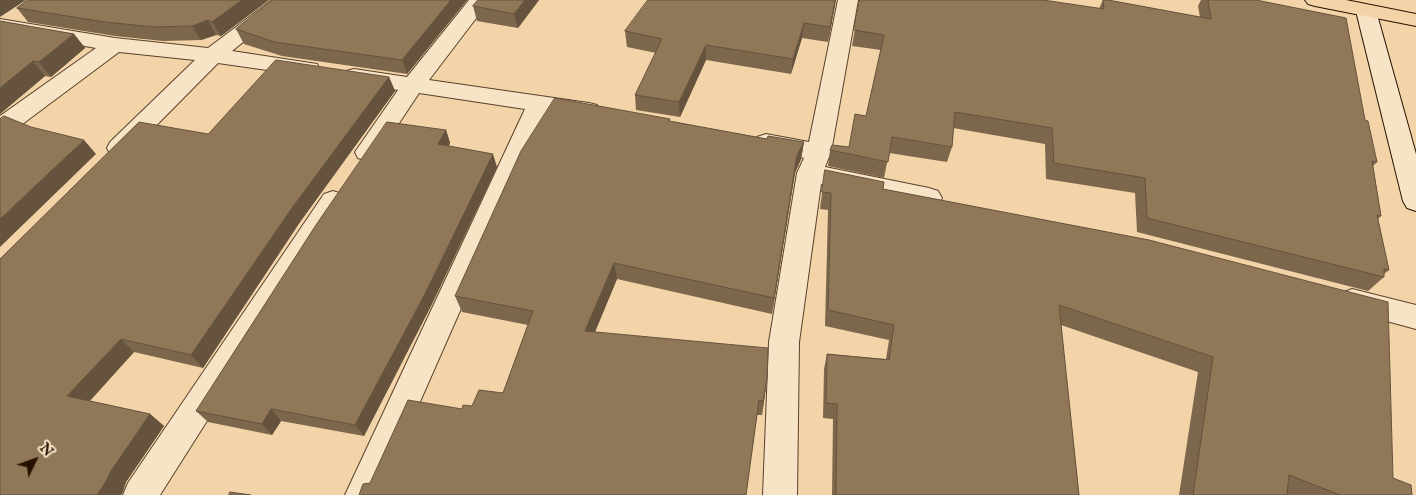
<!DOCTYPE html>
<html>
<head>
<meta charset="utf-8">
<style>
	body { margin:0 }
	#map { position:relative; width:1416px; height:495px; overflow:hidden; background:#f2d4a8; font-family:"IM FELL English",serif }
	canvas { display:block }
	.north { position:absolute; left:10px; top:435px; width:50px; height:50px; -webkit-text-stroke:4px #f7e3c6; paint-order:stroke; rotate:48deg; font-size:14px; font-weight:700; line-height:20px; text-align:center; color:#251201 }
	.north::after { content:''; display:block; margin:auto; width:18px; height:22px; background:#251201; clip-path:polygon(50% 0,100% 100%,50% 72%,0 100%) }
</style>
</head>
<body>
<div id="map">
<canvas width="1416" height="495"></canvas>
<div class="north">N</div>
</div>
<script>
const context = document.querySelector('canvas').getContext('2d');
context.lineJoin = 'round';
function strokePath(path, color, width, dash) {
  context.strokeStyle = color;
  context.lineWidth = width;
  context.lineCap = dash ? 'butt' : 'round';
  context.setLineDash(dash || []);
  context.stroke(path);
}
function fill(path, color) {
  context.fillStyle = color;
  context.fill(path, 'evenodd');
}
const street = new Path2D(`
	M272 0H295L232 51 317 64 320 69 317 74 309 76 218 63 128 154 119 157 110 154 107 148 110 142 195 60 119 52 9 134 0 136V116L96 48 0 31V19L115 38 208 48Z
	M469 0H490L429 80 589 103 597 105 601 111 597 117 589 119 547 113 379 495H345L525 109 419 93 376 158 367 161 358 158 355 152 398 90 346 81 343 76 346 71 354 69 407 77Z
	M838 0H858L831 152 825 167 929 188 938 191 942 198 938 205 929 208 821 184 799 342 797 495H763L769 342 797 173 804 158 757 149 754 143 757 137 766 134 809 142Z
	M333 191 342 194 346 201 342 208 160 495H123L128 483 324 194Z
	M1352 289 1416 305V329L1342 309 1337 301 1342 293Z`);
const secondary = new Path2D(`
	M1366 5 1373 7 1376 11 1416 154V211L1407 208 1403 201 1356 11 1359 7Z`);
const primary = new Path2D(`
	M1305 0H1346L1416 14V26L1315 6 1308 4Z`);
strokePath(street, '#58422b', 2);
strokePath(secondary, '#251201', 2);
strokePath(primary, '#251201', 2);
fill(street, '#f7e3c6');
fill(secondary, '#f7e3c6');
fill(primary, '#f2d4a8');
fill(new Path2D(`
	M28 0H269L221 36 216 35 201 40 163 41 115 36 28 22 17 8Z
	M273 0H467L407 74 282 56 244 44 236 29Z
	M478 0H539L518 28 477 21 473 6Z
	M836 0 828 42 802 38 791 74 706 60 680 117 636 110 635 95 656 53 627 47 625 31Z
	M860 0 1099 9 1103 0H1108L1200 17 1198 6 1201 0H1256L1365 120 1377 162 1373 166 1381 216 1378 219 1389 270 1384 274V277L1368 291 1137 232 1135 193 1046 179 1045 144 953 128 952 147 947 162 889 153 884 178 828 166 830 150 849 147 866 116 881 50 852 46Z
	M0 21 74 34 85 48 51 77 45 76 0 114Z
	M389 77 395 91 300 222 203 368 134 352 90 401 150 414 164 426 126 482 122 494 0 495 208 134Z
	M670 119V121L767 139 804 142 801 159 795 173 772 314 617 279 595 332 767 379 762 415H757L746 495H359L370 483 462 409 472 406 503 393 528 325 462 312 455 296Z
	M446 130 450 143 449 146 497 167 431 306 364 436 281 421 272 435 208 422 196 411Z
	M825 170 883 189 1149 240 1393 478 1412 495H1179L1198 372 1061 325 1079 495H828H832L833 419 823 418 824 369 827 354 886 359 889 340 825 326 828 210 820 209Z`), '#7c664c');
fill(new Path2D(`
	M0 0H26L0 17Z
	M242 0H269L221 36 212 22Z
	M451 0H467L407 74 402 60Z
	M525 0H539L518 28 514 14Z
	M835 0H836L828 42 830 27Z
	M208 20 216 35 201 40 192 26Z
	M804 23 802 38 791 74 793 59Z
	M74 34 85 48 51 77 39 62Z
	M706 45V60L680 117 679 102Z
	M33 61 45 76 0 114V88Z
	M389 77 395 91 300 222 203 368 191 355 292 208Z
	M446 130 450 143 443 157 438 144Z
	M84 140 96 154 0 247V219Z
	M804 142 801 159 795 173 772 314 774 298 797 155Z
	M493 154 497 167 431 306 364 436 355 425Z
	M614 263 617 279 589 346 585 331Z
	M121 339 134 352 83 408 67 396Z
	M767 379 765 394 762 415 763 401Z
	M271 409 281 421 272 435 262 424Z
	M150 414 164 426 126 482 122 494 121 495H97L111 471Z`), '#65533e');
const building = new Path2D(`
	M28 0H242L212 22 208 20 192 26 154 27 105 22 17 8Z
	M273 0H451L402 60 274 42 236 29Z
	M478 0H525L514 14 473 6Z
	M648 0H835L830 27 804 23 793 59 706 45 679 102 635 95 662 39 625 31Z
	M860 0H1043L1104 9 1103 0H1108L1211 19 1208 0H1256L1346 18 1365 120 1368 121 1377 162 1372 161 1381 216 1377 215 1389 270 1384 269V277L1147 218 1145 178 1054 163 1052 128 955 112 952 147 892 137 888 162 830 150 832 145 849 147 855 114 866 116 884 35 854 30Z
	M0 21 74 34 39 62 33 61 0 88Z
	M276 60 389 77 292 208 191 355 121 339 67 396 150 414 111 471 105 483 97 495H0V259L139 122 208 134Z
	M555 98 670 119 669 121 767 139 768 136 804 142 797 155 774 298 614 263 585 331 768 348 767 379 763 401 759 400 746 495H359L363 484 370 483 408 400 462 409 463 405 472 406 479 390 503 393 533 311 455 296 521 151Z
	M4 116 31 127 84 140 0 219V119Z
	M387 122 446 130 438 144 493 154 425 294 355 425 271 409 262 424 196 411 316 225Z
	M825 170 884 182 883 189 1149 240 1388 302 1393 478 1411 485 1412 495H1340L1289 475 1287 495H1193L1213 357 1059 305 1079 495H836L837 404 826 403 827 354 889 360 894 325 828 310 831 193 822 192Z
	M230 492 251 495H229Z`);
fill(building, '#907758');
strokePath(building, '#65533e', 1);
</script>
</body>
</html>
